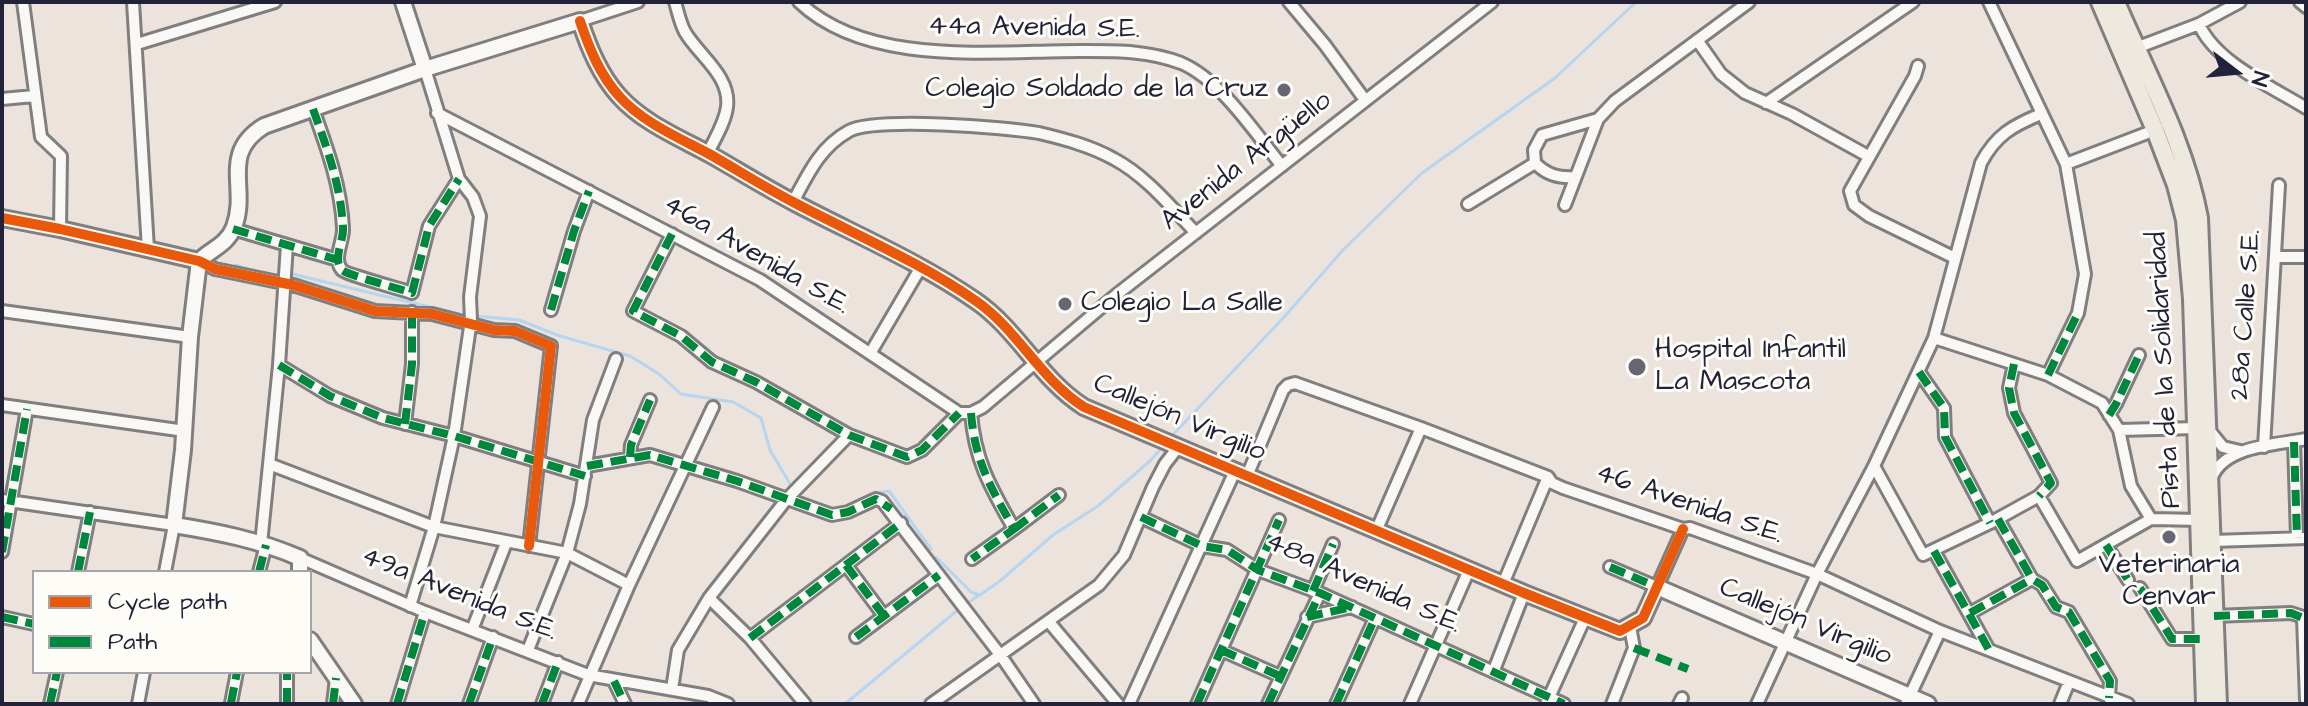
<!DOCTYPE html>
<html>
<head>
<meta charset="utf-8">
<style>
	body { margin:0 }
	#map { position:relative; width:2308px; height:706px; overflow:hidden; background:#ece4dc; font-family:"Architects Daughter",sans-serif }
	canvas { display:block }
	.frame { position:absolute; inset:0; border:4px solid #22223b; pointer-events:none }
	.legend { position:absolute; left:32px; top:570px; width:280px; height:104px; box-sizing:border-box; background:#fdfcf7; border:2px solid #a5a5ac; margin:0; padding:10px 14px; list-style:none; font-size:24px; color:#22223b }
	.legend li { display:flex; align-items:center; gap:16px; height:40px }
	.legend b { width:40px; border:2px solid #a5a5ac }
	.north { position:absolute; left:2196px; top:32px; width:80px; height:80px; -webkit-text-stroke:6px #fdfcf7; paint-order:stroke; rotate:106deg; font-size:22px; font-weight:700; line-height:32px; text-align:center; color:#22223b }
	.north::after { content:''; display:block; margin:auto; width:28px; height:36px; background:#22223b; clip-path:polygon(50% 0,100% 100%,50% 72%,0 100%) }
</style>
</head>
<body>
<div id="map">
<canvas width="2308" height="706"></canvas>
<div class="frame"></div>
<ul class="legend">
<li><b style="height:10px;background:#e8590c"></b>Cycle path</li>
<li><b style="height:10px;background:#00873e"></b>Path</li>
</ul>
<div class="north">N</div>
</div>
<script>
const context = document.querySelector('canvas').getContext('2d');
context.lineJoin = 'round';
function strokePath(path, color, width, dash) {
  context.strokeStyle = color;
  context.lineWidth = width;
  context.lineCap = dash ? 'butt' : 'round';
  context.setLineDash(dash || []);
  context.stroke(path);
}
function write(font, color, halo, rows, align = 'center') {
  context.font = font + ' "Architects Daughter",sans-serif';
  context.lineWidth = 6;
  context.setLineDash([]);
  context.textBaseline = 'middle';
  context.strokeStyle = halo;
  context.fillStyle = color;
  for (const [text, x, y, turn = 0] of rows) {
    context.save();
    context.translate(x, y);
    context.rotate((+turn || 0) * Math.PI / 180);
    context.textAlign = isNaN(turn) ? turn : align;
    if (halo) context.strokeText(text, 0, 0);
    context.fillText(text, 0, 0);
    context.restore();
  }
}
strokePath(new Path2D(`
	M235 265 266 274
	M288 273 467 316
	M475 316 519 320 560 336 630 356 659 374 681 394 733 402 761 418 770 450 793 489
	M1169 439 1286 315 1343 250 1422 173 1555 78 1636 2
	M862 500 876 493 889 491 931 549
	M936 557 971 592 980 595 1000 581 1053 535 1098 506 1150 461 1164 445
	M965 605 979 595
	M845 704 959 609`), '#b5d5f1', 3);
const street = new Path2D(`
	M23 2 41 137 61 156 60 229
	M133 2 148 249
	M675 2C678 12 680 23 685 32 699 56 731 76 727 107 725 123 715 138 708 153
	M799 2C867 67 992 51 1079 51 1114 51 1147 50 1181 63 1221 80 1255 133 1282 166
	M1289 2 1325 45 1365 100
	M1989 2 2066 164 2085 274 2078 313 2048 375
	M2300 2 2306 7
	M580 21 638 2
	M2199 24C2215 62 2272 87 2306 108
	M1697 40 1721 74 1745 93 1792 114 1868 156
	M137 44 275 2
	M2136 48 2199 24 2240 2
	M1918 66 1915 76 1850 191 1854 205 1869 216 1955 258
	M2 99 34 96
	M1766 103 1913 2
	M313 109C327 148 341 186 343 228 344 241 332 259 342 270 347 275 401 289 412 293L429 226 459 179
	M437 113 760 280 959 413H971L983 407 1116 295 1492 2
	M2066 164 2155 130
	M1575 177C1558 178 1547 175 1535 163L1534 150 1542 135 1598 119
	M793 202C808 174 820 147 849 131 876 117 1006 127 1039 133 1064 139 1091 146 1114 159 1146 176 1171 207 1196 233
	M1468 204 1535 163
	M1565 205 1598 119 1615 101 1749 2
	M233 229 338 260
	M672 234 633 311 681 336 712 362 756 382 849 435 907 457 922 450 959 413
	M2276 257H2306
	M199 261 215 269 293 285 375 311 432 314 494 330 515 331 551 346 529 546
	M551 310 574 231 589 191
	M2 311 190 337
	M1934 338 2048 375 2102 403 2119 430 2131 486 2151 519
	M871 352 921 267
	M2014 364 2009 388 2014 413 2051 483 2039 496
	M279 365 330 396 383 418 454 436 585 476
	M1919 372 1944 408 1945 437 1990 523
	M2 405 185 431
	M971 413C975 462 991 488 1014 529L972 559
	M2109 415 2116 404 2139 355
	M405 424 412 364V312
	M2119 430 2196 428
	M2209 430 2223 447 2240 451
	M2294 442 2297 538
	M2264 447 2279 185
	M630 457 631 445 650 400
	M269 464 434 527 567 553 629 585
	M587 466 650 455 737 481 832 515 848 512 876 499 882 501 1001 656 1034 704
	M1874 466 1923 555 1990 523 2039 496 2077 561 2151 519 2200 520
	M1247 476 1283 390 1288 385 1295 383 1421 428 1548 477 1552 483 1563 488 1683 529 1690 528 1817 574 1940 631 2128 704
	M2212 477C2226 445 2276 445 2306 439
	M2 500 174 525 165 572
	M1141 517 1202 546 1227 550 1258 570 1320 593 1564 704
	M1998 519 2032 579 2042 585 2056 607 2069 612 2110 681 2109 698
	M1014 529 1059 495
	M1377 529 1421 428
	M2212 541 2306 538
	M261 544 279 365 287 245
	M2106 545 2128 580
	M1934 551 1989 650
	M2 552 27 409
	M300 558 425 612 588 675 708 696 728 704
	M846 565 884 616
	M1610 567 1657 587 1683 529
	M78 572 90 512
	M259 572 266 545
	M1503 584 1548 477
	M2140 588 2172 639H2203
	M1313 591 1333 544
	M709 598 750 638 805 704
	M410 606 434 527 454 436 471 320 470 297 480 216 473 197 459 179 425 69
	M1970 613 2032 579
	M2214 616 2291 613 2306 618
	M2 617 34 624
	M1307 617 1352 607
	M2303 618 2306 700
	M1049 622 1118 704
	M472 630 506 543
	M856 637 939 575
	M750 638 901 523
	M528 650 567 553 580 504 593 420 616 359
	M1221 650 1280 676
	M1494 670 1524 593
	M614 681 625 704
	M672 689 678 650 709 598 786 500 849 435
	M231 703 237 672
	M50 704 57 672
	M138 704 144 672
	M287 704V672
	M333 704 336 678
	M397 704 425 612
	M469 704 493 637
	M542 704 558 662
	M578 704 629 585 713 407
	M931 704 1099 585 1124 555 1153 487 1165 464 1179 446
	M1129 704 1235 471
	M1197 704 1279 520
	M1268 704 1320 593
	M1336 704 1375 618
	M1410 704 1469 570
	M1546 704 1585 618
	M1612 704 1634 648 1630 627
	M1679 704 1682 698
	M1757 704 1817 574 1874 466 1934 338 1981 163C1996 135 2012 126 2041 114
	M1906 704 1940 631
	M2060 704 2069 682`);
const secondary = new Path2D(`
	M403 2 425 69
	M2 218 60 229 199 261
	M199 261C211 249 227 245 234 227 249 188 219 154 264 126L425 69 580 21C589 48 600 75 619 96 643 123 680 138 711 155 739 171 766 188 795 203 856 235 920 262 976 301 1018 330 1040 379 1084 407L1524 593 1620 631 1643 618 1657 587 1928 704
	M199 261 190 337 183 450 174 525C218 532 259 540 300 558V572
	M310 640 354 704`);
const primary = new Path2D(`
	M2100 2 2155 130 2176 185 2185 220 2192 299 2205 704
	M2116 2C2146 73 2185 142 2199 218L2218 704`);
strokePath(street, '#817e7f', 16);
strokePath(secondary, '#817e7f', 20);
strokePath(primary, '#817e7f', 22);
strokePath(street, '#f9f8f5', 10);
strokePath(secondary, '#f9f8f5', 14);
strokePath(primary, '#eee9df', 16);
strokePath(new Path2D(`
	M313 109C327 148 341 186 343 228 344 241 332 259 342 270 347 275 401 289 412 293L429 226 459 179
	M233 229 338 260
	M672 234 633 311 681 336 712 362 756 382 849 435 907 457 922 450 959 413
	M551 310 574 231 589 191
	M2014 364 2009 388 2014 413 2051 483 2039 496
	M279 365 330 396 383 418 454 436 585 476
	M1919 372 1944 408 1945 437 1990 523
	M2048 375 2078 313
	M971 413C975 462 991 488 1014 529L972 559
	M2109 415 2116 404 2139 355
	M405 424 412 364V312
	M2294 442 2297 538
	M630 457 631 445 650 400
	M587 466 650 455 737 481 832 515 848 512 876 499 891 509
	M1141 517 1202 546 1227 550 1258 570 1320 593 1564 704
	M1998 519 2032 579 2042 585 2056 607 2069 612 2110 681 2109 698
	M1014 529 1059 495
	M2106 545 2128 580
	M1934 551 1989 650
	M2 552 27 409
	M846 565 884 616
	M1610 567 1657 587
	M78 572 90 512
	M259 572 266 545
	M2140 588 2172 639H2203
	M1313 591 1333 544
	M1970 613 2032 579
	M2214 616 2291 613 2303 618
	M2 617 34 624
	M1307 617 1352 607
	M856 637 939 575
	M750 638 901 523
	M1634 648 1688 669
	M1221 650 1280 676
	M614 681 625 704
	M231 703 237 672
	M50 704 57 672
	M287 704V672
	M333 704 336 678
	M397 704 425 612
	M469 704 493 637
	M542 704 558 662
	M1197 704 1279 520
	M1268 704 1320 593
	M1336 704 1375 618`), '#00873e', 8, [16, 8]);
strokePath(new Path2D(`
	M580 21C589 48 600 75 619 96 643 123 680 138 711 155 739 171 766 188 795 203 856 235 920 262 976 301 1018 330 1040 379 1084 407L1524 593 1620 631 1643 618 1683 529
	M2 218 60 229 199 261 215 269 293 285 375 311 432 314 494 330 515 331 551 346 529 546`), '#e8590c', 10);
for (const [x, y, r, color] of [
	[1284,90,8,"#696673"],
	[1065,304,8,"#696673"],
	[1637,367,10,"#696673"],
	[2169,537,8,"#696673"]
]) {
  const dot = new Path2D();
  dot.arc(x, y, r, 0, 2 * Math.PI);
  context.fillStyle = color;
  context.fill(dot);
  strokePath(dot, '#fdfcf7', 3);
}
write('28px', '#22223b', '#fdfcf7', [
	["44a Avenida S.E.",1034,29,1],
	["Avenida Argüello",1247,162,-38],
	["46a Avenida S.E.",756,256,30],
	["28a Calle S.E.",2247,315,-86],
	["Pista de la Solidaridad",2166,370,-93],
	["Callejón Virgilio",1179,419,23],
	["46 Avenida S.E.",1689,505,19],
	["48a Avenida S.E.",1363,584,24],
	["49a Avenida S.E.",459,595,22],
	["Callejón Virgilio",1805,623,23]
]);
write('28px', '#22223b', '#fdfcf7', [
	["Colegio Soldado de la Cruz",1268,90,"right"],
	["Colegio La Salle",1081,304],
	["Hospital Infantil",1655,351],
	["La Mascota",1655,383],
	["Veterinaria",2169,566,"center"],
	["Cenvar",2169,598,"center"]
], 'left');
</script>
</body>
</html>
